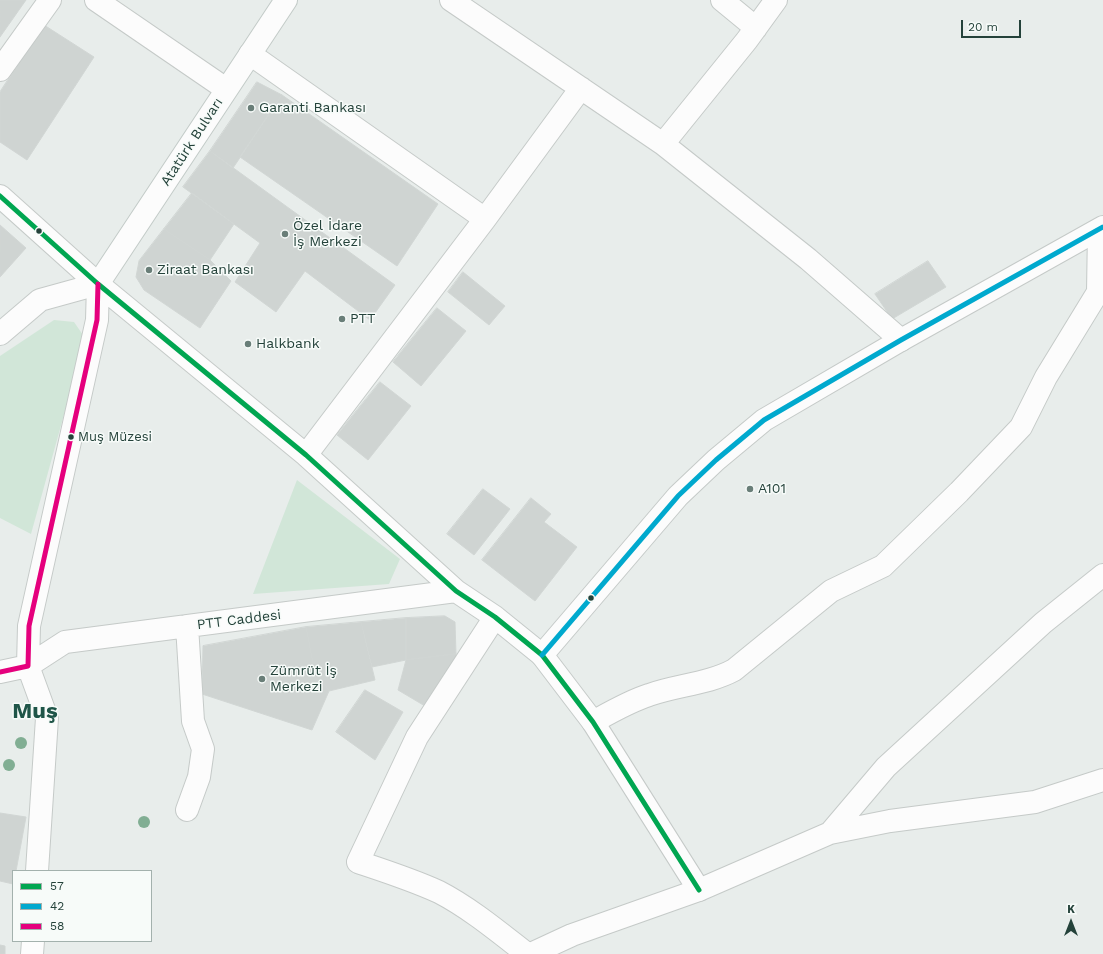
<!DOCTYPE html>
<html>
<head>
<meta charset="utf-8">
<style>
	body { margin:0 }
	#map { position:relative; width:1103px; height:954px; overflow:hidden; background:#e8edeb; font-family:"Work Sans",sans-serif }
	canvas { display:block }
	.legend { position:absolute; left:12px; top:870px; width:140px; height:72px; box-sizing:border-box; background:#f7fbf9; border:1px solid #a3b1ad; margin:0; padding:5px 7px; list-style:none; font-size:12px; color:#24423a }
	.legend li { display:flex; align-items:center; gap:8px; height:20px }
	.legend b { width:20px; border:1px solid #a3b1ad }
	.north { position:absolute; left:1051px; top:902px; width:40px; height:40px; -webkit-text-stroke:3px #f7fbf9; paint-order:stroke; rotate:0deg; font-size:11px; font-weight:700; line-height:16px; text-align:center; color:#24423a }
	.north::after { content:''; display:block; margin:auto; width:14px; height:18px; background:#24423a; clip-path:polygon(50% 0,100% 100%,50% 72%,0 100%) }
	.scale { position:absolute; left:961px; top:20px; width:60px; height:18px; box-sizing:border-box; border:2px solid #24423a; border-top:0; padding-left:5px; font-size:12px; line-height:14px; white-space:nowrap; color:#24423a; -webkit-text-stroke:3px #f7fbf9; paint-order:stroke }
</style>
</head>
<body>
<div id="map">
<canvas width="1103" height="954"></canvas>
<ul class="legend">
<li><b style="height:5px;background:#00a651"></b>57</li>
<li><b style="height:5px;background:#00a9ce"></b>42</li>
<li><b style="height:5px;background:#e5007d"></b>58</li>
</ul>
<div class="north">K</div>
<div class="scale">20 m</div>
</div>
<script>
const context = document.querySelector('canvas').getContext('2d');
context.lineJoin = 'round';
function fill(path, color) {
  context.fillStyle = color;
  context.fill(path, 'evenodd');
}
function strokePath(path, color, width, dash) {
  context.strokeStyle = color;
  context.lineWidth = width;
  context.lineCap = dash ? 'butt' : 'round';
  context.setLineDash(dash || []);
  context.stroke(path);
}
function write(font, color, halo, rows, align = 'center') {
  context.font = font + ' "Work Sans",sans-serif';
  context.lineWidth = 3;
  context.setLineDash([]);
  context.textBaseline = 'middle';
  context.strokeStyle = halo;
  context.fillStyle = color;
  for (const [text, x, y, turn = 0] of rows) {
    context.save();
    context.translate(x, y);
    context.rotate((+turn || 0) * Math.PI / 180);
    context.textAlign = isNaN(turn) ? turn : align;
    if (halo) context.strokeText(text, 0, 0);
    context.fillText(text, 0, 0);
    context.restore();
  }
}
fill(new Path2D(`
	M54 320 74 322 83 335 76 371 31 534 0 518V356Z
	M297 480 400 559 389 584 253 594Z`), '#d1e6d8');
const building = new Path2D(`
	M0 0H26L0 37Z
	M44 25 94 57 27 160 0 142V92Z
	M257 82 282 95 233 168 210 151Z
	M282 95 438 204 397 266 240 157Z
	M210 151 395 285 370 320 305 271 276 312 235 282 260 243 183 187Z
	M192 193 234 224 210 260 164 229Z
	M0 225 26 248 0 277Z
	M164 229 210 260 231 281 200 328 144 290 136 277 139 261Z
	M928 261 946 287 892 319 875 294Z
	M463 272 505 306 489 325 448 292Z
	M437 308 466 331 421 386 393 362Z
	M380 382 411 406 368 460 337 435Z
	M483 489 510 509 474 555 447 534Z
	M531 498 551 514 544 522 577 547 535 601 482 560Z
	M445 616 455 622 456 654 406 660V618Z
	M406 618V660L372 667 361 622Z
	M361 622 375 680 329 691 314 668 306 627Z
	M306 627 314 668 329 691 312 730 202 694 203 646Z
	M456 654 457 663 430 709 398 690 406 660Z
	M365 690 403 712 375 760 336 732Z
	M0 813 26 817 16 871H13V884L0 881Z
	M0 945 5 946V954H0Z`);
fill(building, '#cfd4d2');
strokePath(building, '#d1d6d4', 1);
const minor = new Path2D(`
	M96 0 226 89
	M451 0 663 144 808 259 901 340
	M722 0 756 28
	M250 54 485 219
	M0 70 50 0
	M663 144 747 40 776 0
	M0 196 98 284 306 455 456 591 495 617 542 655
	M306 455 485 219 581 88
	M495 617 417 737 358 862C385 871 413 880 439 892 470 908 500 933 527 954
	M0 672 28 666 29 626 97 320 98 284
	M593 722C611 712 630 701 649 695 677 685 708 684 734 670L831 591 883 566 959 492 1021 427 1046 377 1098 292 1099 230
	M187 810 199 777 203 749 193 721 187 626
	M37 871 47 718 28 666 65 642 456 591
	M32 954 33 941
	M531 954 572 935 699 890`);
const tertiary = new Path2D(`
	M1103 227 901 340 764 420 716 460 678 496 542 655 593 722 699 890 830 833 890 821 1035 802 1103 780
	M0 334 40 300 98 284
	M830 833 886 767 1043 623 1103 575`);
const secondary = new Path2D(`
	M98 284 286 0`);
strokePath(minor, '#c5cac8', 24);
strokePath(tertiary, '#c5cac8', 24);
strokePath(secondary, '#c3cbc8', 24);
strokePath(minor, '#fcfcfc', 22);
strokePath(tertiary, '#fcfcfc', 22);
strokePath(secondary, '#fcfcfc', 22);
strokePath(new Path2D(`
	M0 196 98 284 306 455 456 591 495 617 542 655 593 722 699 890`), '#00a651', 5);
strokePath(new Path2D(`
	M542 655 678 496 716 460 764 420 901 340 1103 227`), '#00a9ce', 5);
strokePath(new Path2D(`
	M0 672 28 666 29 626 97 320 98 284`), '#e5007d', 5);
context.fillStyle = '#81ae93';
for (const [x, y] of [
	[21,743],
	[9,765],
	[144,822]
]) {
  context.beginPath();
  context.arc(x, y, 6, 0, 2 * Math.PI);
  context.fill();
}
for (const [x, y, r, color] of [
	[251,108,4,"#697e78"],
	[39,231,3.5,"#24423a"],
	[285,234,4,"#697e78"],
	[149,270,4,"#697e78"],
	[342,319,4,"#697e78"],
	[248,344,4,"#697e78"],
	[71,437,3.5,"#24423a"],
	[750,489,4,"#697e78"],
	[591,598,3.5,"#24423a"],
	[262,679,4,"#697e78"]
]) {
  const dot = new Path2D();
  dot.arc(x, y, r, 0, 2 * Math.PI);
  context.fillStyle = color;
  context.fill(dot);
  strokePath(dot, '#f7fbf9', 1.5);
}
write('13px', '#24423a', '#f7fbf9', [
	["Muş Müzesi",78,437]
], 'left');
write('14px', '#24423a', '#f7fbf9', [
	["Garanti Bankası",259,108],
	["Özel İdare",293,226],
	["İş Merkezi",293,242],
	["Ziraat Bankası",157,270],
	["PTT",350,319],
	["Halkbank",256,344],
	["A101",758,489],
	["Zümrüt İş",270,671],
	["Merkezi",270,687]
], 'left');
write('14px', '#24423a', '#f7fbf9', [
	["Atatürk Bulvarı",192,142,-57],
	["PTT Caddesi",239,620,-7]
]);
write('bold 22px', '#1f5548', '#f7fbf9', [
	["Muş",35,712]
]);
</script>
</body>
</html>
